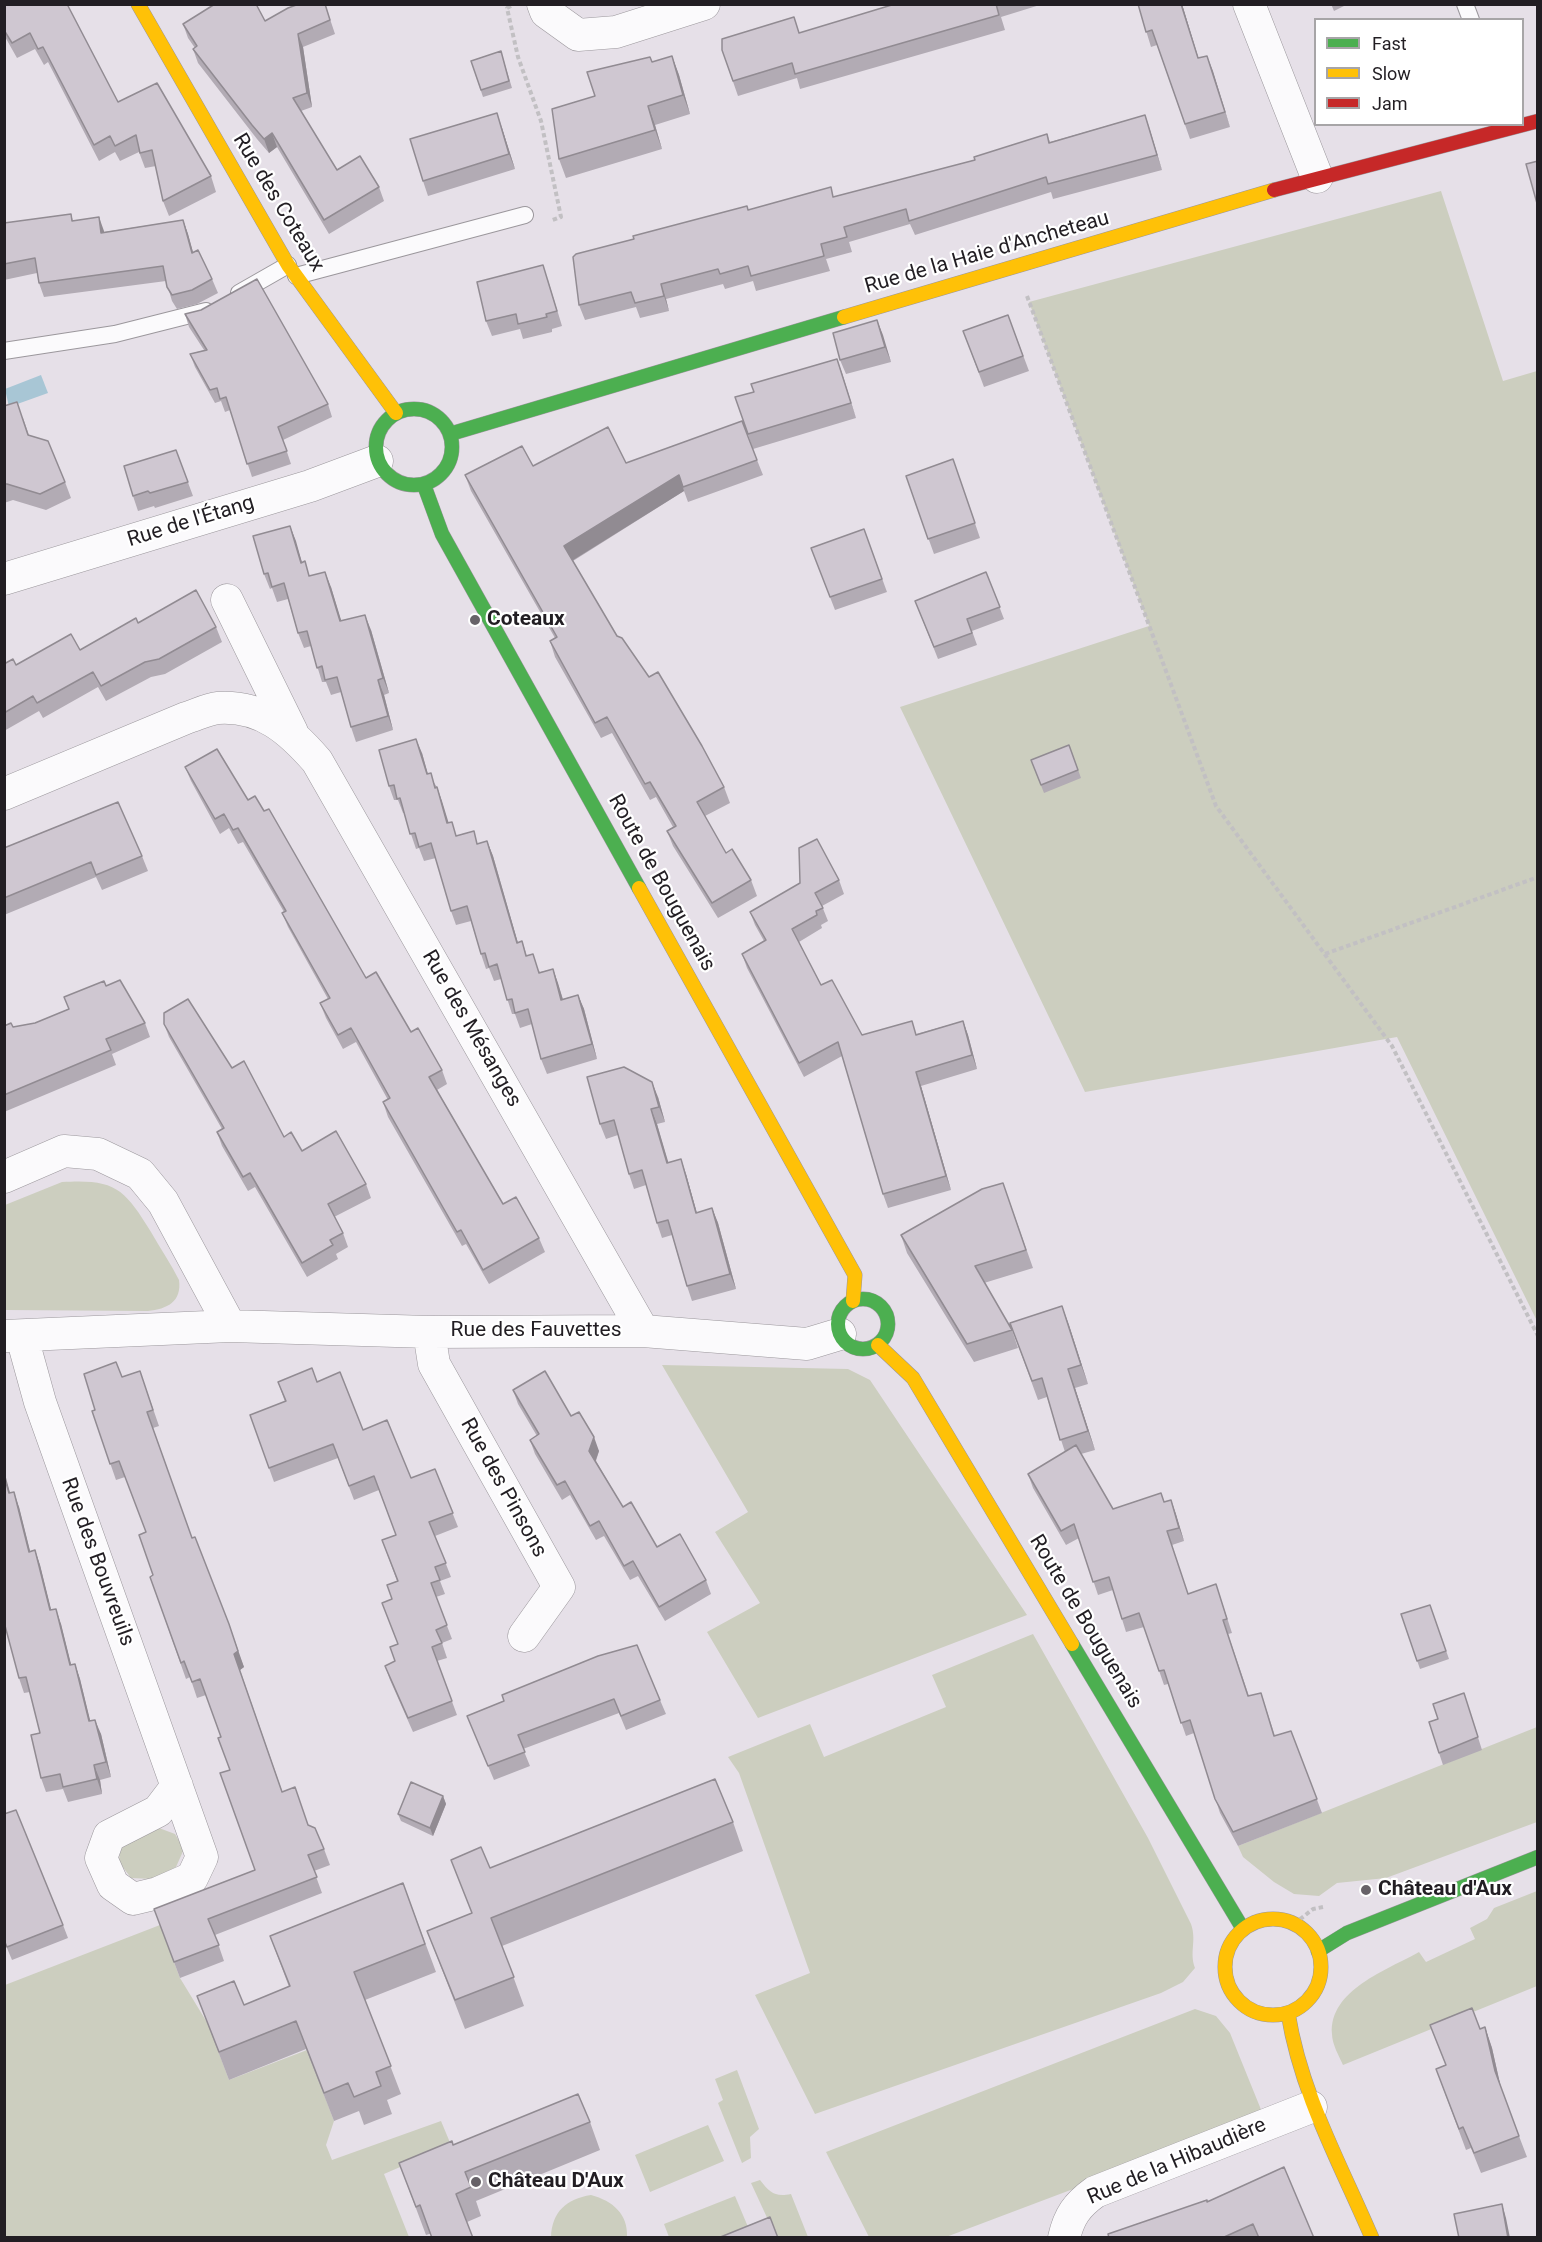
<!DOCTYPE html>
<html>
<head>
<meta charset="utf-8">
<style>
	body { margin:0 }
	#map { position:relative; width:1542px; height:2242px; overflow:hidden; background:#e6e0e8; font-family:Roboto,sans-serif }
	canvas { display:block }
	.frame { position:absolute; inset:0; border:6px solid #221e23; pointer-events:none }
	.legend { position:absolute; left:1314px; top:18px; width:210px; height:108px; box-sizing:border-box; background:#fff; border:2px solid #a7a5a7; margin:0; padding:8px 10px; list-style:none; font-size:18px; color:#221e23 }
	.legend li { display:flex; align-items:center; gap:12px; height:30px }
	.legend b { width:30px; border:2px solid #a7a5a7 }
</style>
</head>
<body>
<div id="map">
<canvas width="1542" height="2242"></canvas>
<div class="frame"></div>
<ul class="legend">
<li><b style="height:8px;background:#4caf50"></b>Fast</li>
<li><b style="height:8px;background:#ffc107"></b>Slow</li>
<li><b style="height:8px;background:#c62828"></b>Jam</li>
</ul>
</div>
<script>
const context = document.querySelector('canvas').getContext('2d');
context.lineJoin = 'round';
function fill(path, color) {
  context.fillStyle = color;
  context.fill(path, 'evenodd');
}
function strokePath(path, color, width, dash) {
  context.strokeStyle = color;
  context.lineWidth = width;
  context.lineCap = dash ? 'butt' : 'round';
  context.setLineDash(dash || []);
  context.stroke(path);
}
function write(font, color, halo, rows, align = 'center') {
  context.font = font + ' Roboto,sans-serif';
  context.lineWidth = 4.5;
  context.setLineDash([]);
  context.textBaseline = 'middle';
  context.strokeStyle = halo;
  context.fillStyle = color;
  for (const [text, x, y, turn = 0] of rows) {
    context.save();
    context.translate(x, y);
    context.rotate((+turn || 0) * Math.PI / 180);
    context.textAlign = isNaN(turn) ? turn : align;
    if (halo) context.strokeText(text, 0, 0);
    context.fillText(text, 0, 0);
    context.restore();
  }
}
fill(new Path2D(`
	M1441 191 1503 381 1537 371V1321L1397 1037 1085 1092 900 707 1149 626 1029 302Z
	M62 1182C115 1179 124 1188 151 1232 160 1248 171 1264 179 1280 182 1302 167 1309 148 1311L5 1310V1205Z
	M662 1365 848 1369 870 1380 1027 1615 758 1718 707 1632 760 1603 715 1532 748 1512Z
	M1033 1634 1148 1838 1191 1924C1197 1941 1189 1952 1195 1968L1183 1982 1161 1993 815 2114 755 1995 810 1973 739 1773 728 1757 810 1724 824 1757 946 1707 932 1675Z
	M1537 1727V1822L1386 1878 1337 1883 1319 1896 1294 1894 1274 1882 1243 1857 1238 1846Z
	M159 1828 175 1834 184 1849 176 1867 153 1879 131 1878 119 1862 120 1849 139 1836Z
	M1537 1891V1986L1343 2065C1339 2056 1332 2044 1332 2034 1329 1990 1387 1970 1419 1952L1426 1962 1475 1939 1470 1928 1487 1919 1494 1908Z
	M160 1925 180 1978 208 2024 229 2080 307 2050 334 2121 326 2145 332 2160 441 2121 451 2145 384 2174 409 2237 5 2238V1985Z
	M1195 2009 1216 2016 1230 2033 1264 2117 946 2237H869L826 2152Z
	M737 2070 759 2129 750 2137 751 2158 742 2163 718 2103 723 2100 715 2079Z
	M708 2125 724 2161 650 2192 635 2155Z
	M760 2180C770 2193 775 2197 791 2194L808 2237H776L751 2183Z
	M591 2195C613 2201 628 2214 627 2237H551C552 2212 566 2199 591 2195Z
	M735 2196 751 2234 743 2238 669 2237 664 2224Z`), '#cccebf');
fill(new Path2D(`
	M41 375 48 393 9 407 5 389Z`), '#a8c6d5');
const lane = new Path2D(`
	M1465 4 1471 20
	M296 276 525 215
	M239 293 288 265
	M4 351 115 334 206 311`);
const street = new Path2D(`
	M543 4 546 12 578 35 616 32 704 4
	M1249 4 1317 177
	M4 579 310 486 377 461
	M227 600 292 732
	M4 794 186 718C196 715 208 709 218 708 262 705 290 730 317 761L643 1331
	M4 1177 64 1151 98 1154 140 1174 163 1202 230 1326
	M429 1332 434 1364 559 1587 524 1636
	M4 1336 230 1326 429 1332 643 1331 807 1344 840 1334
	M22 1337 40 1402 202 1857 192 1878 158 1893 133 1899 113 1885 101 1858 109 1836 158 1811 177 1786
	M1064 2238C1069 2216 1077 2205 1095 2192L1311 2107`);
const fast = new Path2D(`
	M376 447a38 38 0 1 1 76 0a38 38 0 1 1-76 0Z
	M450 434 844 317
	M424 485 442 534 639 888
	M838 1324a25 25 0 1 1 50 0a25 25 0 1 1-50 0Z
	M1072 1644 1243 1929
	M1318 1951 1347 1933 1538 1857`);
const slow = new Path2D(`
	M138 4 288 265 396 413
	M844 317 1274 190
	M639 888 855 1275 853 1301
	M878 1345 913 1378 1072 1644
	M1225 1967a48 48 0 1 1 96 0a48 48 0 1 1-96 0Z
	M1288 2013C1301 2094 1340 2163 1372 2238`);
const jam = new Path2D(`
	M1274 190 1538 121`);
strokePath(lane, '#9b979c', 18);
strokePath(street, '#9b979c', 33);
strokePath(fast, '#9b979c', 15);
strokePath(slow, '#9b979c', 15);
strokePath(jam, '#9b979c', 15);
strokePath(new Path2D(`
	M511 6 507 8 518 57 541 121 561 217 550 221
	M1027 296 1216 806 1392 1046 1538 1336
	M1325 954 1538 877
	M1294 1924 1313 1909 1323 1907`), '#c2c0c3', 4, [4.5, 3]);
strokePath(lane, '#fbfafc', 16);
strokePath(street, '#fbfafc', 32);
strokePath(fast, '#4caf50', 14);
strokePath(slow, '#ffc107', 14);
strokePath(jam, '#c62828', 14);
fill(new Path2D(`
	M4 4 118 102 211 176 216 192 169 216 163 201 156 166 145 168 139 152 120 161 115 152 99 161 48 62 44 65 35 49 17 58 4 35Z
	M325 4 335 34 303 47 312 107 301 111 337 170 379 187 384 201 329 234 277 147 269 153 257 139 198 63 193 49 195 48 188 38 183 24 265 21Z
	M895 4H1043L1001 17 1005 30 800 89 797 78 738 96 722 50 800 33Z
	M1138 4H1182L1198 58 1207 56 1230 127 1190 139 1157 45 1151 47Z
	M1331 4H1348L1334 11Z
	M672 56 679 75 690 114 655 125 662 149 566 178 559 159 595 96 652 62Z
	M503 58 512 88 483 97 471 61Z
	M1145 115 1162 170 1053 199 1051 192 915 235 910 224 849 242 852 252 826 259 830 271 756 291 753 281 725 289 723 284 666 299 669 311 640 318 636 307 585 320 579 305 749 210 834 197 975 160 1047 134 1050 142Z
	M502 128 515 169 428 196 423 181Z
	M71 214 73 221 104 232 183 220 188 234 193 252 212 279 218 293 197 304 177 309 172 301 166 281 44 297 39 283 37 273 4 280V223Z
	M548 280 562 326 552 329V332L523 339 520 329 492 336 486 321Z
	M185 314 328 404 332 417 283 440 291 464 252 477 230 410 225 412 221 401 215 403 195 367 190 354 204 350 189 327Z
	M1008 315 1029 371 984 387 963 331Z
	M877 320 891 362 846 374 840 360Z
	M837 359 856 418 753 449 735 397 754 392Z
	M4 406 23 418 29 435 65 482 71 498 46 510 13 500 4 503Z
	M176 450 193 496 155 508 154 506 138 511 133 496Z
	M953 459 980 538 934 554 906 476Z
	M757 460 763 475 688 502 684 491 573 561 617 636 724 787 730 803 705 816 726 853 751 880 757 896 718 918 673 846 667 831 673 827 656 797 650 800 612 733 601 738 555 657 550 641 555 638 471 491 465 475 533 466Z
	M290 526 302 562 310 576 331 587 341 621 371 630 389 693 384 695 393 730 356 742 351 727 341 692 331 695 326 682H322L311 646 304 648 298 633 288 599 277 602 272 588 270 589 264 574Z
	M864 529 887 592 835 610 811 548Z
	M986 572 1004 619 972 631 977 645 938 659 915 601Z
	M138 623 216 627 222 642 165 674 151 677 106 701 98 687 43 718 39 711 4 731V664L16 665 80 650Z
	M1069 745 1081 778 1044 793 1031 760Z
	M422 753 428 774 437 787 448 823 457 836 478 844 487 841 493 856 518 943 522 941 527 956 540 972 553 969 563 999 578 995 584 1009 597 1059 547 1074 541 1059 532 1024 520 1028 515 1014H512L501 979 494 981 489 968 486 969 481 954 471 921 456 925 451 911 436 858 424 861 419 848 416 849 404 813H403L398 800H394L389 786Z
	M185 767 248 800 366 978 442 1070 447 1084 437 1090 503 1204 539 1238 545 1252 489 1284 466 1244 462 1246 388 1117 383 1102 388 1100 356 1042 343 1049 326 1018 320 1003 328 999 288 927 282 913 284 912 243 842 238 844 229 828 220 834 191 781Z
	M4 848 142 856 148 871 102 890 96 877 4 915Z
	M839 880 844 894 822 906 828 921 821 925 822 928 799 942 821 985 862 1035 916 1034 963 1021 968 1035 977 1069 921 1086 951 1190 888 1208 883 1194 842 1056 804 1077 747 968 742 954 764 941 755 925 750 912Z
	M106 986 145 1023 150 1037 112 1054 116 1065 4 1112V1026L13 1027 35 1023 69 1009 64 997Z
	M164 1024 232 1068 284 1137 302 1151 366 1184 371 1198 334 1217 343 1233 348 1247 336 1254 338 1259 307 1277 255 1187 248 1191 222 1146 217 1132 222 1129 169 1037Z
	M658 1097 665 1122 657 1124 668 1163 686 1174 697 1213 712 1208 718 1223 736 1289 692 1301 687 1286 672 1235 662 1238 657 1223 646 1185 634 1189 629 1174 618 1135 606 1139 600 1124Z
	M1003 1183 1033 1268 984 1283 1012 1330 1018 1348 974 1362 907 1253 901 1235Z
	M1062 1306 1088 1384 1075 1388 1095 1450 1081 1454 1113 1509 1164 1502 1171 1500 1184 1541 1172 1545 1188 1594 1216 1584 1232 1633 1228 1634 1249 1696 1261 1693 1275 1736 1291 1731 1322 1813 1238 1846 1220 1813 1194 1733 1186 1736 1168 1684 1164 1685 1144 1627 1126 1632 1113 1590 1098 1595 1079 1538 1066 1545 1033 1488 1028 1474 1065 1452 1047 1397 1038 1400 1010 1323Z
	M140 1371 159 1426 153 1428 192 1538 244 1667 240 1670 282 1791 308 1825 324 1849 330 1865 314 1871 322 1893 215 1935 224 1961 180 1978 154 1909 255 1870 221 1737 206 1695 197 1698 190 1677 186 1679 150 1577 153 1575 146 1532 125 1477 116 1480 92 1411 95 1410 122 1377Z
	M278 1382H317L411 1478 435 1469 458 1527 435 1536 451 1577 440 1581 445 1594 436 1597 452 1639 442 1643 447 1658 437 1661 457 1715 413 1732 390 1680 385 1666 395 1661 398 1644 392 1599 397 1581 382 1540 396 1535 379 1490 354 1500 338 1458 274 1482 250 1415 285 1402Z
	M513 1390 571 1416 599 1451 596 1461 623 1507 657 1547 706 1580 711 1594 665 1621 638 1576 630 1580 604 1536 596 1540 570 1495 562 1500 535 1454 530 1440 537 1436 518 1404Z
	M10 1493 19 1507 30 1551 35 1550 40 1565 51 1610 61 1624 71 1665 75 1664 80 1679 90 1721 101 1734 111 1777 100 1780 102 1794 68 1802 63 1789 46 1792 41 1778 40 1733 30 1692 24 1693 19 1678Z
	M1430 1605 1449 1659 1420 1669 1401 1614Z
	M1464 1693 1482 1750 1443 1765 1439 1753 1438 1719Z
	M502 1695 660 1700 666 1714 626 1730 619 1713 523 1749 530 1766 494 1780 467 1716 504 1701Z
	M443 1796 446 1804 433 1836 401 1821 398 1814Z
	M733 1822 743 1851 502 1946 524 2006 465 2029 427 1931 472 1913 451 1860 490 1868Z
	M403 1883 436 1972 365 2000 401 2094 387 2100 392 2114 364 2125 359 2111 334 2121 306 2049 229 2080 197 1996 244 2005 289 1987 270 1936Z
	M63 1925 68 1938 12 1960 4 1941Z
	M1485 2027 1492 2048 1501 2089 1527 2157 1481 2173 1471 2148 1466 2150 1436 2069 1445 2065 1480 2029Z
	M590 2122 600 2150 476 2201 481 2216 467 2222 426 2235 399 2163 453 2145Z
	M1207 2202 1314 2238H1109Z`), '#b2abb4');
fill(new Path2D(`
	M1181 4H1182L1203 73 1198 58Z
	M298 34 303 47 312 107 307 93Z
	M672 56 679 75 690 114 683 95Z
	M1207 56 1213 71 1230 127 1225 112Z
	M648 106 655 125 662 149 655 130Z
	M497 113 502 128 515 169 509 154Z
	M1145 115 1150 130 1162 170 1157 155Z
	M272 133 277 147 269 153 264 139Z
	M99 217 104 231 106 247 101 233Z
	M183 220 188 234 197 267 192 253Z
	M661 284 666 299 669 311 664 296Z
	M877 320 883 335 891 362 885 347Z
	M837 359 842 373 856 418 851 403Z
	M679 475 684 491 570 562 564 546Z
	M290 526 296 541 306 577 301 563Z
	M325 572 331 587 346 636 340 621Z
	M365 615 371 630 389 693 383 678Z
	M378 680 384 695 393 730 388 716Z
	M416 739 422 753 432 789 427 774Z
	M437 787 442 801 453 837 447 823Z
	M487 841 493 856 522 957 517 943Z
	M553 969 558 983 567 1014 561 1000Z
	M578 995 584 1009 597 1059 592 1044Z
	M963 1021 968 1035 977 1069 972 1055Z
	M916 1072 921 1086 951 1190 946 1176Z
	M652 1082 658 1097 665 1122 659 1107Z
	M651 1109 657 1124 673 1178 667 1163Z
	M681 1159 686 1174 701 1228 696 1213Z
	M712 1208 718 1223 736 1289 730 1274Z
	M1062 1306 1069 1325 1088 1384 1081 1365Z
	M1068 1369 1075 1388 1095 1450 1088 1431Z
	M594 1437 599 1451 594 1465 589 1451Z
	M4 1470 14 1508 9 1493 4 1476Z
	M14 1492 19 1507 34 1567 29 1552Z
	M1171 1500 1176 1514 1184 1541 1179 1528Z
	M35 1550 40 1565 55 1625 50 1610Z
	M56 1609 61 1624 75 1680 70 1665Z
	M229 1624 244 1667 240 1670 234 1654Z
	M75 1664 80 1679 94 1736 89 1721Z
	M95 1720 101 1734 111 1777 106 1762Z
	M94 1765 100 1780 102 1794 97 1779Z
	M443 1796 446 1804 433 1836 430 1828Z
	M1485 2027 1492 2048 1502 2092 1495 2071Z
	M1502 2204 1506 2218 1510 2238H1508Z`), '#918b92');
const building = new Path2D(`
	M4 4H67L118 102 157 83 211 176 163 201 152 150 140 153 136 135 115 146 110 136 94 145 43 47 38 49 30 33 12 43 4 30Z
	M215 4H256L265 21 288 8 299 4H325L330 20 298 34 307 93 293 98 337 170 360 156 379 187 324 220 272 133 264 139 252 125 193 49 197 46 183 24Z
	M895 4H996L999 15 795 74 792 63 733 81 722 50V39L794 17 799 33Z
	M1138 4H1181L1198 58 1207 56 1225 112 1185 124 1152 30 1146 32Z
	M501 51 509 81 481 90 471 61Z
	M672 56 683 95 648 106 655 130 559 159 552 109 595 96 587 72 650 57 652 62Z
	M497 113 509 154 423 181 410 139Z
	M1145 115 1157 155 1048 184 1046 177 909 221 906 209 844 227 847 237 821 244 824 256 751 276 748 266 720 274 718 269 661 284 664 296 635 303 631 292 579 305 573 257 576 254 634 239 633 236 747 206 748 210 831 187 833 197 975 160 974 157 1047 134 1049 143Z
	M1538 161V207L1526 164Z
	M71 214 72 221 99 217 101 233 183 220 192 253 198 250 212 279 192 290 172 295 167 287 163 266 39 283 35 258 4 264V223Z
	M543 265 557 311 546 314 547 317 518 324 516 314 486 321 477 282Z
	M257 279 328 404 278 427 287 451 247 464 226 397 220 399 217 388 210 390 190 354 207 350 185 314 201 310Z
	M1008 315 1023 356 979 372 963 331Z
	M877 320 885 347 840 360 833 333Z
	M837 359 851 403 748 434 735 397 754 392 751 384Z
	M17 402 28 435 48 441 65 482 40 494 7 484H4V406Z
	M742 421 757 460 683 487 679 475 564 546 617 636 622 638 649 677 658 672 702 746 724 787 697 802 726 853 732 849 751 880 712 903 667 831 676 826 650 782 645 784 607 717 595 723 550 641 557 637 465 475 522 446 533 466 608 427 626 463Z
	M176 450 188 482 150 493 148 491 133 496 124 466Z
	M953 459 975 523 928 539 906 476Z
	M290 526 301 563 305 561 309 576 325 572 340 621 365 615 383 678 378 680 388 716 351 727 337 677 325 680 322 666 317 668 307 631 298 633 284 583 272 587 268 573 264 574 253 536Z
	M864 529 882 579 830 597 811 548Z
	M986 572 1000 607 967 619 972 633 934 647 915 601Z
	M196 590 216 627 159 659 145 662 101 686 93 672 37 703 33 696 4 713V664L13 659 16 665 71 634 80 650 136 618 138 623Z
	M416 739 427 774 431 773 435 788 437 787 447 823 452 822 456 836 474 831 477 844 487 841 517 943 522 941 526 956 533 954 539 973 553 969 561 1000 578 995 592 1044 541 1059 528 1009 515 1013 512 999 507 1000 497 964 489 967 485 953 481 954 467 906 451 911 431 843 419 847 415 833 410 834 400 798 397 799 394 785 389 786 379 750Z
	M1069 745 1078 770 1041 785 1031 760Z
	M217 749 248 800 255 796 264 811 269 809 366 978 376 972 411 1032 418 1028 442 1070 429 1077 503 1204 516 1197 539 1238 483 1270 461 1230 457 1232 383 1102 390 1098 351 1028 338 1035 320 1003 330 998 282 913 286 911 238 828 233 830 224 814 215 819 185 767Z
	M118 802 142 856 96 875 91 862 4 898V848Z
	M817 839 839 880 815 893 823 908 816 911 817 915 792 929 821 985 832 980 862 1035 912 1021 916 1035 963 1021 972 1055 916 1072 946 1176 883 1194 838 1042 799 1063 742 954 766 940 750 912 800 883 799 848Z
	M120 980 145 1023 106 1039 111 1050 4 1095V1026L11 1023 13 1027 35 1023 69 1009 64 997 104 981 106 986Z
	M188 999 232 1068 244 1061 284 1137 291 1132 302 1151 336 1131 366 1184 328 1204 343 1233 330 1240 333 1245 302 1263 250 1173 243 1177 217 1132 224 1128 164 1024V1013Z
	M624 1067 652 1082 659 1107 651 1109 667 1163 681 1159 696 1213 712 1208 730 1274 687 1286 668 1220 657 1223 642 1170 629 1174 614 1120 600 1124 587 1077Z
	M1003 1183 1026 1250 975 1266 1012 1330 967 1344 901 1235 982 1189Z
	M1062 1306 1081 1365 1068 1369 1088 1431 1060 1440 1042 1378 1032 1381 1010 1323Z
	M116 1362 122 1377 140 1371 153 1410 147 1412 192 1538 195 1537 229 1624 238 1651 234 1654 282 1792 295 1787 308 1825 315 1828 324 1849 308 1855 317 1877 208 1919 219 1945 174 1962 154 1909 255 1870 220 1773 230 1770 218 1738 221 1737 200 1679 192 1682 184 1661 181 1663 150 1577 153 1575 139 1535 146 1532 119 1461 110 1464 92 1411 95 1410 84 1374Z
	M312 1368 317 1382 340 1372 363 1430 387 1420 411 1478 435 1469 453 1513 429 1522 446 1563 435 1567 440 1580 431 1583 447 1625 436 1630 442 1643 432 1647 452 1701 408 1718 385 1666 395 1661 390 1647 398 1644 382 1603 392 1599 387 1585 398 1581 382 1540 396 1535 374 1476 349 1486 333 1444 269 1468 250 1415 286 1401 278 1382Z
	M545 1371 571 1416 579 1412 594 1437 589 1451 623 1507 631 1502 657 1547 680 1534 706 1580 659 1607 633 1561 624 1566 599 1521 590 1526 565 1481 557 1485 530 1440 539 1434 513 1390Z
	M1076 1445 1113 1509 1161 1493 1164 1502 1171 1500 1179 1528 1167 1531 1188 1594 1216 1584 1227 1619 1223 1620 1248 1696 1261 1693 1274 1736 1291 1731 1317 1799 1233 1832 1215 1799 1190 1720 1181 1723 1164 1670 1159 1671 1139 1613 1122 1619 1109 1577 1093 1582 1074 1524 1061 1531 1028 1474Z
	M4 1476 9 1493 14 1492 29 1552 35 1550 50 1610 56 1609 70 1665 75 1664 89 1721 95 1720 106 1762 94 1765 97 1779 63 1787 60 1774 41 1778 31 1735 40 1733 26 1677 19 1678 4 1622Z
	M1430 1605 1446 1651 1417 1661 1401 1614Z
	M637 1645 660 1700 621 1716 614 1699 518 1735 525 1752 488 1766 467 1716 504 1701 502 1695 598 1656Z
	M1464 1693 1478 1737 1439 1753 1429 1722 1438 1719 1433 1704Z
	M715 1779 733 1822 491 1918 514 1977 455 2000 427 1931 472 1913 451 1860 481 1847 490 1868Z
	M411 1782 443 1796 430 1828 398 1814Z
	M16 1810 63 1925 7 1947 4 1940V1814Z
	M403 1883 425 1944 354 1972 391 2066 376 2072 381 2086 354 2097 348 2083 324 2093 296 2021 219 2052 197 1996 234 1981 244 2005 290 1986 270 1936Z
	M1472 2008 1480 2029 1485 2027 1495 2071 1519 2136 1474 2153 1463 2127 1459 2129 1436 2069 1446 2065 1430 2025Z
	M578 2094 590 2122 465 2172 471 2187 456 2194 473 2238H432L420 2205 416 2207 399 2163 452 2141 453 2145Z
	M1284 2167 1314 2238H1259L1253 2224 1222 2238H1109L1108 2234 1207 2200V2202Z
	M1502 2204 1508 2238H1459L1454 2214Z
	M770 2217 778 2238H718Z`);
fill(building, '#cfc7d1');
strokePath(building, '#918b92', 1.5);
for (const [x, y, r, color] of [
	[475,620,6,"#676268"],
	[1366,1890,6,"#676268"],
	[476,2182,6,"#676268"]
]) {
  const dot = new Path2D();
  dot.arc(x, y, r, 0, 2 * Math.PI);
  context.fillStyle = color;
  context.fill(dot);
  strokePath(dot, '#fff', 2);
}
write('21px', '#221e23', '#fff', [
	["Rue des Coteaux",278,203,59],
	["Rue de la Haie d'Ancheteau",987,253,-16],
	["Rue de l'Étang",191,522,-17],
	["Route de Bouguenais",661,883,61],
	["Rue des Mésanges",471,1029,60],
	["Rue des Fauvettes",536,1331],
	["Rue des Pinsons",503,1488,61],
	["Rue des Bouvreuils",97,1562,70],
	["Route de Bouguenais",1085,1622,59],
	["Rue de la Hibaudière",1177,2162,-23]
]);
write('bold 21px', '#221e23', '#fff', [
	["Coteaux",487,620],
	["Château d'Aux",1378,1890],
	["Château D'Aux",488,2182]
], 'left');
</script>
</body>
</html>
